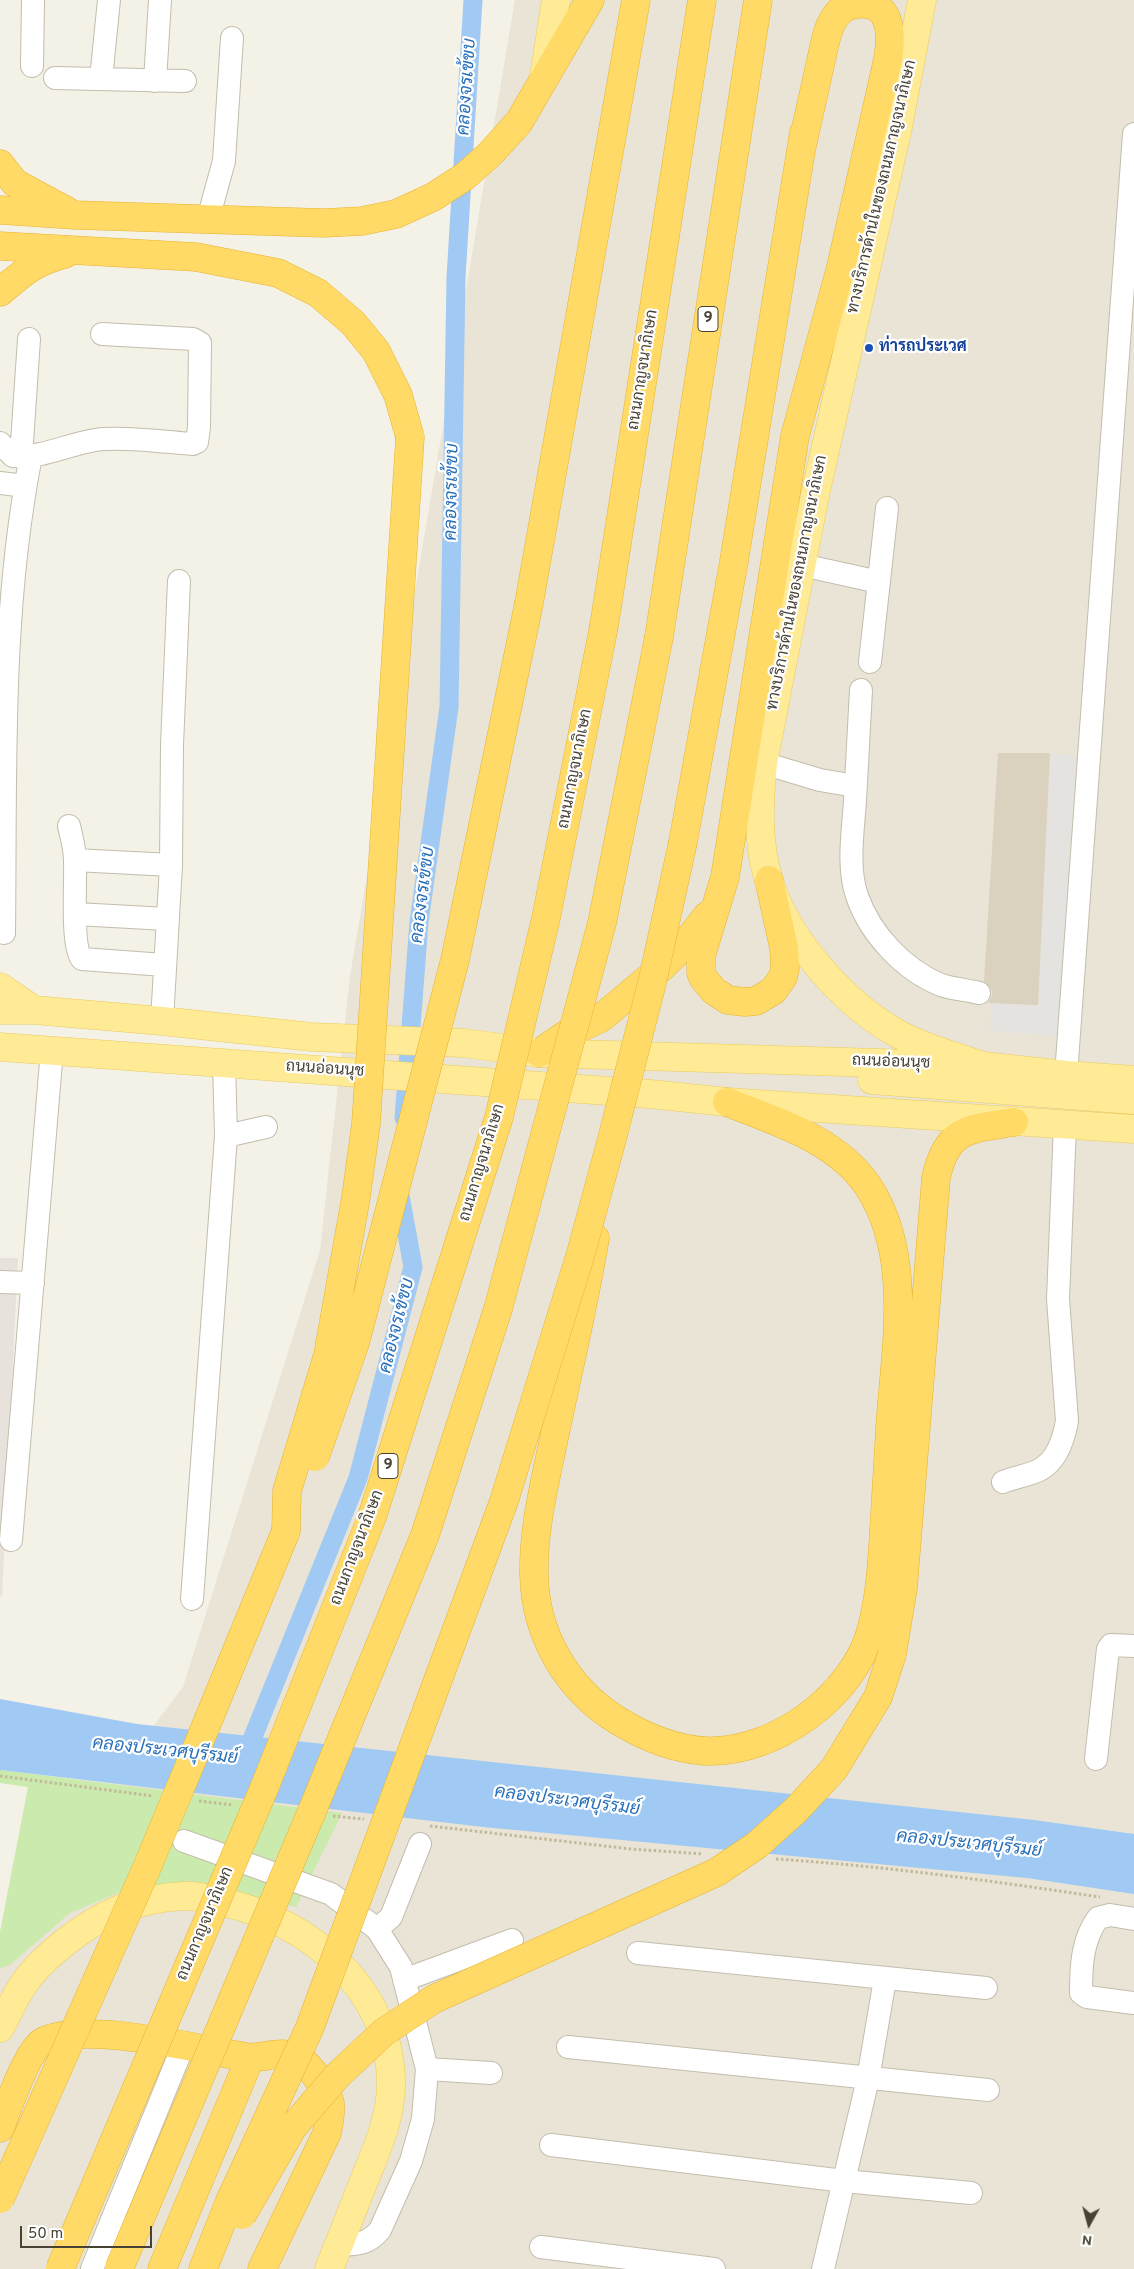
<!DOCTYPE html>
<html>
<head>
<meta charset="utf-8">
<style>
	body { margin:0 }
	#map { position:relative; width:1134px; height:2269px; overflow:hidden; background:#f4f1e7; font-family:Overpass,sans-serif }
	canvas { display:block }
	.north { position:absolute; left:1064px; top:2199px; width:50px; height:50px; -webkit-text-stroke:4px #fff; paint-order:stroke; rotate:187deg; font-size:14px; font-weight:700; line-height:20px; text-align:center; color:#484235 }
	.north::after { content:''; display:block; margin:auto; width:18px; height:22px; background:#484235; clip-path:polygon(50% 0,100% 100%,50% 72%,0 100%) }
	.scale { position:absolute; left:20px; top:2226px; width:132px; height:22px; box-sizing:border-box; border:2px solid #484235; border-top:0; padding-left:6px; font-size:15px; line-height:18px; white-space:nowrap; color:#484235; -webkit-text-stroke:4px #fff; paint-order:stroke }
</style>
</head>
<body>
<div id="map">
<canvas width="1134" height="2269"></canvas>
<div class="north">N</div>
<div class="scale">50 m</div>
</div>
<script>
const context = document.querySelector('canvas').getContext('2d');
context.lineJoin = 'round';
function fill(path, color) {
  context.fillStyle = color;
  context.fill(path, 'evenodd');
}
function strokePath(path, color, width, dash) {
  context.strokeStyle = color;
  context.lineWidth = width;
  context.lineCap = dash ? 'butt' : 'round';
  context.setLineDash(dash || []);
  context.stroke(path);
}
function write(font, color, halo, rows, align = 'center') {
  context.font = font + ' Overpass,Sarabun,sans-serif';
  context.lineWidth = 4.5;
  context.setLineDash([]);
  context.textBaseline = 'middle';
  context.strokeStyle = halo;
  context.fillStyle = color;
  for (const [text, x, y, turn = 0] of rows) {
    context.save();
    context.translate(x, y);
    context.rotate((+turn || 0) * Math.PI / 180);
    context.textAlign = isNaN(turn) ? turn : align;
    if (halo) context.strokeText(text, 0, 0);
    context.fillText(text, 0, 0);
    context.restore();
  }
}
fill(new Path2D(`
	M515 0H1134V2269H0V1968L41 1874 183 1687 320 1250 350 976Z`), '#e9e4d5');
fill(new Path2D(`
	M0 1258H18L2 1597 0 1596Z`), '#e7e3dc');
fill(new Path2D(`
	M0 1770 33 1774 342 1813 296 1907 196 1884 115 1894 70 1913 10 1965 0 1968V1932L28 1787 0 1783Z`), '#caebad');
fill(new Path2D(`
	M1050 753 1076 756 1058 1036 990 1031 992 1003 1038 1005Z`), '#e5e3df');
fill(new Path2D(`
	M0 1699 137 1724 1034 1820 1134 1834V1894L1027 1878 483 1827 0 1770Z`), '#a0caf4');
strokePath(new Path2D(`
	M404 1118 419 922 449 707 456 277 473 0
	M244 1759 358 1478 413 1267 399 1190`), '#a0caf4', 19);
fill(new Path2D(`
	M998 753H1050L1038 1005 988 1003 992 996V990L984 981Z`), '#dad1be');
const minor = new Path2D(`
	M32 66 33 0
	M55 78 185 81
	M101 79 109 0
	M155 81 160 0
	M208 219 224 161 232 38
	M0 443 13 456C44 459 73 441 104 439 129 437 167 442 193 444L197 442 199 427 200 343 193 339 102 334
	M21 457 29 339
	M0 483 25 486
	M802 565 879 582
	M870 662 887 508
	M861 690C859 727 857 764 855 801 853 831 847 867 857 896 870 934 904 970 941 985 953 989 967 990 979 993
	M763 763 820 780 855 786
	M69 826C72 838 75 849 75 861 76 880 71 947 82 959L164 965
	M75 860 171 865
	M76 914 167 919
	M4 933C6 774 0 613 31 456
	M162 1021 171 865 172 745 179 581
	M1066 1075 1134 134
	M226 1136 266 1127
	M0 1282 33 1283
	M1003 1482C1015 1477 1031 1475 1041 1469 1058 1459 1064 1438 1067 1421L1058 1299 1065 1125
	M11 1540 52 1050
	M192 1599 226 1136 224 1063
	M1096 1759 1108 1649 1111 1645 1134 1646
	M184 1841 331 1894 377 1929 401 1967 427 2069 423 2119 411 2161 380 2230C367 2245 357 2244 338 2245
	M1134 1919 1110 1915 1098 1918C1082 1940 1081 1966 1081 1993L1087 1997 1134 2003
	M377 1929 391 1917 420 1844
	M638 1953 986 1988
	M404 1980 512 1940
	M568 2047 988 2090
	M427 2069 491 2073
	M551 2145 844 2181 971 2193
	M541 2247 714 2269
	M92 2269 183 2046
	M823 2269 868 2079 885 1979`);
const major = new Path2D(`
	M922 0 898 127 815 495 763 763C759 802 757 843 769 881 786 938 842 1001 893 1031 920 1047 952 1055 982 1066
	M544 77 556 0
	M0 987 34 1010
	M0 1010H34L162 1021 312 1037 464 1043 539 1053 982 1066 1066 1075 1134 1080
	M0 1047 650 1094 727 1102 1134 1129
	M872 1080 1134 1100
	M0 2028C7 2015 13 2001 21 1988 40 1958 87 1922 120 1909 139 1902 163 1897 183 1896 198 1895 213 1899 227 1903 311 1923 389 1989 391 2080 392 2116 377 2149 364 2181 352 2211 341 2240 329 2269`);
const highway = new Path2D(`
	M0 164 15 183 67 211
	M0 210 75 215 324 223 362 221 396 214 433 197 464 177 490 154 519 122 590 0
	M0 246 196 257 278 273 318 293 353 323 376 351 398 395 410 437
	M0 292C24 272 34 262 65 254
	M529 603 636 0
	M604 626 702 0
	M659 637 758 0
	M683 842 733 567 804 132
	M769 880 784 948 785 968 783 977 773 991 756 1001 745 1002 728 1000 714 991 704 979 701 973V956L725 877 795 436 841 267 888 59C892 34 892 0 857 4 848 5 840 9 835 17 826 30 824 49 820 65 814 93 807 122 801 151
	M539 1053 567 1034 601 1018 662 967 685 944 707 916
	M595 1238C584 1305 568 1371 554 1438 545 1482 533 1529 534 1574 535 1634 566 1688 617 1720 643 1736 673 1749 705 1751 774 1754 852 1697 871 1631 880 1598 882 1564 884 1530 886 1496 888 1462 890 1428 895 1349 914 1256 868 1186 836 1139 777 1122 727 1102
	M892 1654 903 1588 936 1178C947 1127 970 1129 1014 1122
	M191 1762 286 1531
	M0 2128C7 2110 28 2048 44 2041 88 2021 197 2049 246 2057 262 2060 285 2047 301 2060 312 2068 327 2090 330 2103 331 2113 329 2124 327 2133L262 2269
	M162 2269 250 2058
	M203 2269 229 2203`);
strokePath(minor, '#c3bdac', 24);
strokePath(major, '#eacc5f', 29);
strokePath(highway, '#e6b32f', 29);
strokePath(new Path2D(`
	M0 1776 153 1796
	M199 1801 233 1805
	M333 1816 364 1819
	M430 1826 631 1849 703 1854
	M776 1859C885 1866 992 1881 1100 1897`), '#c3b899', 3, [2.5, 2.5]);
strokePath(minor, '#fff', 22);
strokePath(major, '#ffea95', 28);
strokePath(highway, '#ffda67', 28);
const highwayBridge = new Path2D(`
	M315 1457 355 1343 455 960 529 603
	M286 1531 287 1491 328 1355 356 1197 366 1124 410 437
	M0 2199 148 1865 191 1762
	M229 2203 310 2027 504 1501 581 1253 613 1135 652 983 683 842
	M242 2215 293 2127 338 2075 384 2032 434 1999 717 1872 757 1845 796 1810 834 1769 878 1697 892 1654
	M60 2269 265 1786 372 1517 499 1117 546 918 604 626
	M119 2269 315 1804 425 1535 498 1309 602 923 659 637`);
strokePath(highwayBridge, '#e6b32f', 29, []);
strokePath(highwayBridge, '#ffda67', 28);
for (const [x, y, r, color] of [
	[869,348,5,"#1a4fb4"]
]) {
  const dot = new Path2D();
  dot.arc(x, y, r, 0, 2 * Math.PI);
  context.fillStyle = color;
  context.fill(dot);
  strokePath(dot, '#fff', 2);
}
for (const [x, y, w] of [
	[708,319,20],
	[388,1466,20]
]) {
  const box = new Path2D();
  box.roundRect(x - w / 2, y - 12.5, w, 25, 4);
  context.fillStyle = '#fff';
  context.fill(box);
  strokePath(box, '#484235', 1);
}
write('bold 15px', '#484235', null, [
	["9",708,319],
	["9",388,1466]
]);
write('16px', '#484235', '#fff', [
	["ทางบริการด้านในของถนนกาญจนาภิเษก",883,187,-77],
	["ถนนกาญจนาภิเษก",644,370,-81],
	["ทางบริการด้านในของถนนกาญจนาภิเษก",798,583,-79],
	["ถนนกาญจนาภิเษก",576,769,-79],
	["ถนนอ่อนนุช",891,1063,2],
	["ถนนอ่อนนุช",325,1070,4],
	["ถนนกาญจนาภิเษก",483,1163,-73],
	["ถนนกาญจนาภิเษก",358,1548,-69],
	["ถนนกาญจนาภิเษก",206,1924,-67]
]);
write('bold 16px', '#164399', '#fff', [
	["ท่ารถประเวศ",879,348]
], 'left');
write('italic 18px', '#2870ba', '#fff', [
	["คลองจรเข้ขบ",468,87,-86],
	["คลองจรเข้ขบ",453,492,-89],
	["คลองจรเข้ขบ",424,895,-83],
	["คลองจรเข้ขบ",398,1326,-76],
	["คลองประเวศบุรีรมย์",165,1752,6],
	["คลองประเวศบุรีรมย์",567,1802,7],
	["คลองประเวศบุรีรมย์",969,1845,6]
]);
</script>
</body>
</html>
